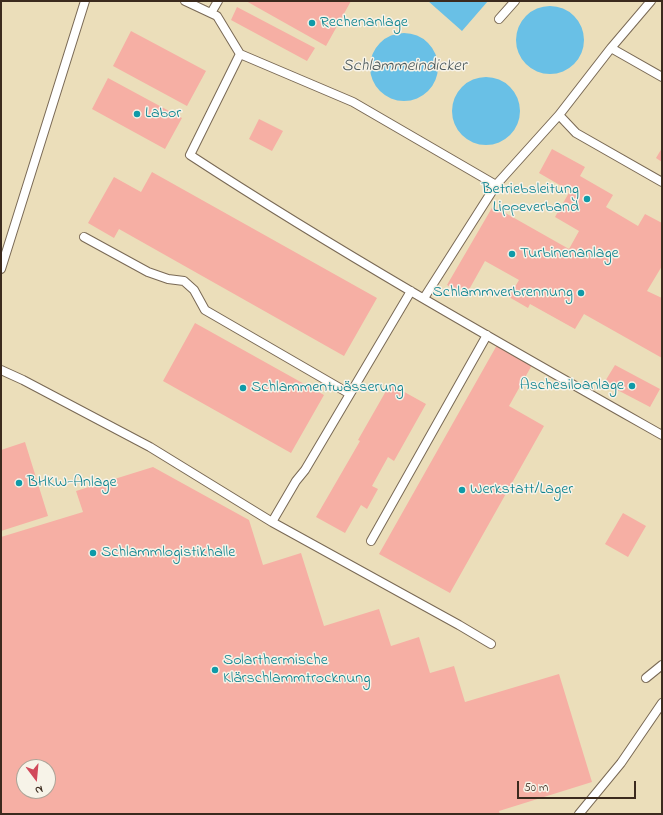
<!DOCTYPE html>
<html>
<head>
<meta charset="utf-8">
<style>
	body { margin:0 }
	#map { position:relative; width:663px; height:815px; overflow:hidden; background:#ebdeba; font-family:"Indie Flower",sans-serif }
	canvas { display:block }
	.frame { position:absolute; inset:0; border:2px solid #3b2a1e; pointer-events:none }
	.north { position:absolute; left:16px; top:759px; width:40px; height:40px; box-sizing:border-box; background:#f7f3e8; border:1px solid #aca397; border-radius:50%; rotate:164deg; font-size:11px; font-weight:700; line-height:16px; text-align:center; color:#3b2a1e }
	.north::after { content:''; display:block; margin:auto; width:14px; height:18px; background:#d1495b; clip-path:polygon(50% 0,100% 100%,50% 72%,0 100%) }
	.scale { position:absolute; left:517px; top:781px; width:119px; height:18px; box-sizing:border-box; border:2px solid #3b2a1e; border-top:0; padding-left:5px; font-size:12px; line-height:14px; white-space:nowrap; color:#3b2a1e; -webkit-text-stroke:3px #f7f3e8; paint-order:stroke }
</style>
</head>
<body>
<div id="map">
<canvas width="663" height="815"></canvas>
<div class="frame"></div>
<div class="north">N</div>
<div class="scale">50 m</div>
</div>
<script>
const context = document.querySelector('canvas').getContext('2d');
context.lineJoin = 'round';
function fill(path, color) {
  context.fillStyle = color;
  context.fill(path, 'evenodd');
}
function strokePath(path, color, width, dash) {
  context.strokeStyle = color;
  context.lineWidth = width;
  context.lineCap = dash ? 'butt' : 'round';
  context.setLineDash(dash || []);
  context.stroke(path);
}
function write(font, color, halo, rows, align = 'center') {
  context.font = font + ' "Indie Flower",sans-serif';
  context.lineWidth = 3;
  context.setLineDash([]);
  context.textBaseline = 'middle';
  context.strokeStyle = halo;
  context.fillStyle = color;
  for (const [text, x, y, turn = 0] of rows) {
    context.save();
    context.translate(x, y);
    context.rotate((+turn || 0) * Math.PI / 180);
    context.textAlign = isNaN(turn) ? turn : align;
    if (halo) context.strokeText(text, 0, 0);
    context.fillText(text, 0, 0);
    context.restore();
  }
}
fill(new Path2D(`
	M428 1H488L462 31Z
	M516 40a34 34 0 1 1 68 0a34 34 0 1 1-68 0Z
	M370 67a34 34 0 1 1 68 0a34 34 0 1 1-68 0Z
	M452 111a34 34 0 1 1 68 0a34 34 0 1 1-68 0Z`), '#69c0e6');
fill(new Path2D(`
	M246 1H351L326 46Z
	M237 7 315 48 307 61 231 20Z
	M131 31 206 71 187 106 113 66Z
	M108 78 182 118 165 149 92 109Z
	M259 119 283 131 272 151 249 139Z
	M662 148V162L656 158Z
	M552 149 585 167 580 176 613 195 606 207 638 226 645 214 662 223V266L647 291 662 298V358L584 314 575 329 530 304 528 308 509 297 519 280 485 261 466 295 447 285 493 206 569 249 579 231 555 217 570 191 539 173Z
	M152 172 377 298 344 356 119 229 114 238 88 223 114 177 141 192Z
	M195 323 324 395 291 453 163 381Z
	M497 345 532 365 509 406 544 426 450 593 379 554Z
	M615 365 660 389 650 407 604 383Z
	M390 384 426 404 394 461 388 457 372 486 378 489 367 509 361 505 345 533 316 517 360 441 358 440Z
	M25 442 48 516 1 531V450Z
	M153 467 249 520 263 565 301 553 324 626 379 609 391 646 419 637 430 673 454 666 465 702 559 674 592 782 499 811 500 814H1V537L83 512 76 491ZM24 767H48V791H24Z
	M623 513 646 526 628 557 605 544Z`), '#f6afa4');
const lane = new Path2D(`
	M185 1 217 16 240 54 190 155C343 255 503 345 662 435
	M211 13 218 1
	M499 19 515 1
	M611 48 662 77
	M240 54 353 102 496 185
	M559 115 611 48 651 1
	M84 237 148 272 168 279 184 281 194 290 205 310 350 394
	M1 269 85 1
	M411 291 305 470 296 481 272 522 459 625 491 644
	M424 298 496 185 559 115 576 133 662 182
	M1 370 23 380 150 447 272 522
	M371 541 487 335
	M646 678 662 665
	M579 814 621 763 662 703`);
strokePath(lane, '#796955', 10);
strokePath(lane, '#fff', 8);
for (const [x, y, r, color] of [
	[312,23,4,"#0f9aa8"],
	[137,114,4,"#0f9aa8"],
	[587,199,4,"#0f9aa8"],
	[512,254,4,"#0f9aa8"],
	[581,293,4,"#0f9aa8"],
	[632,386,4,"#0f9aa8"],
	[243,388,4,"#0f9aa8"],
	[19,483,4,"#0f9aa8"],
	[462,490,4,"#0f9aa8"],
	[93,553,4,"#0f9aa8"],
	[215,670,4,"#0f9aa8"]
]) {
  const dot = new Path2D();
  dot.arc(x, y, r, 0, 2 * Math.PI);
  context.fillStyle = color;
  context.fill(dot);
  strokePath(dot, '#f7f3e8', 1.5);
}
write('16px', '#0d838f', '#f7f3e8', [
	["Rechenanlage",320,23],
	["Labor",145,114],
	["Betriebsleitung",579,190,"right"],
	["Lippeverband",579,208,"right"],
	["Turbinenanlage",520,254],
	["Schlammverbrennung",573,293,"right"],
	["Aschesiloanlage",624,386,"right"],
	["Schlammentwässerung",251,388],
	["BHKW-Anlage",27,483],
	["Werkstatt/Lager",470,490],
	["Schlammlogistikhalle",101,553],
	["Solarthermische",223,661],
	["Klärschlammtrocknung",223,679]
], 'left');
write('italic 17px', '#49575a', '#f7f3e8', [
	["Schlammeindicker",404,67]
]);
</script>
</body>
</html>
